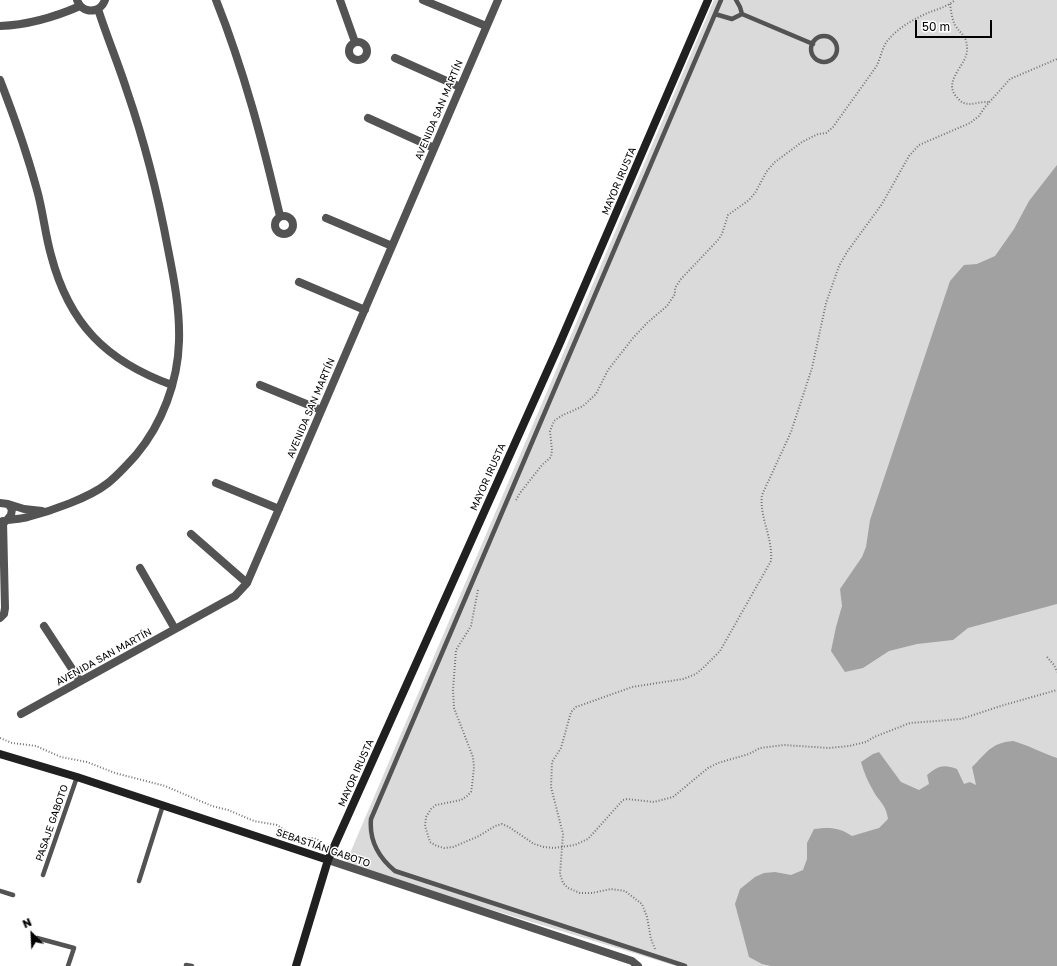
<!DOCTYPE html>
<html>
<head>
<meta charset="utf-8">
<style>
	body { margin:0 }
	#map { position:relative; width:1057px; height:966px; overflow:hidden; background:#fff; font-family:"Golos Text",sans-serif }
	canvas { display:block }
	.north { position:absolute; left:12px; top:914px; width:40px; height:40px; -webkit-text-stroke:3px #fff; paint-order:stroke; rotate:336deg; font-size:11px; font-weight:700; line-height:16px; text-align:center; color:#000 }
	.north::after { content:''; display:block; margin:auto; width:14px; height:18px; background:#000; clip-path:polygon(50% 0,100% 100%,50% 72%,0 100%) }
	.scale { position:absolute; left:915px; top:20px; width:77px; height:18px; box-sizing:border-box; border:2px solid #000; border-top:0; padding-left:5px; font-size:12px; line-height:14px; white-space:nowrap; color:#000; -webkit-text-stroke:3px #fff; paint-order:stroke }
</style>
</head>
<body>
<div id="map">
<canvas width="1057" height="966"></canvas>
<div class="north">N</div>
<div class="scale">50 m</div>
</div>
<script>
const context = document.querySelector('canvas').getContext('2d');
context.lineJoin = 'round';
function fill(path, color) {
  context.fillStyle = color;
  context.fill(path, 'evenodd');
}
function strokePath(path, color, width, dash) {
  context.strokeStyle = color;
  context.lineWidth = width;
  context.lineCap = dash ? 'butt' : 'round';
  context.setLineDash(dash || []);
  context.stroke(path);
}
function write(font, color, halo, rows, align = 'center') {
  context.font = font + ' "Golos Text",sans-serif';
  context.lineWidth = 3;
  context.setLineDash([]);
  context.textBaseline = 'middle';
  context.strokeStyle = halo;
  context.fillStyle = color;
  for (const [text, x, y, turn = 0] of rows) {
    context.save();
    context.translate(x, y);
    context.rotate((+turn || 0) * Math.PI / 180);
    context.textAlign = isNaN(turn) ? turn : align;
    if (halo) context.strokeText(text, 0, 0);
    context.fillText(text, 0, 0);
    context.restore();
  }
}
fill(new Path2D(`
	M714 0H1057V966H676L345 865Z`), '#dadada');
fill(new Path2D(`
	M1057 165V604L968 628 953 640 917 644 889 651 863 668 845 672 831 651 836 627 842 606 840 589 862 557 866 547 870 520 950 281 964 265 977 264 995 256 1014 229 1029 201Z
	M1013 741C1028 745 1042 753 1057 758V966H771L762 964 749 957 735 904 740 889 755 877 764 873 775 872 791 875 803 870 807 859V843L814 829C829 827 839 827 852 836L879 828 888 819C886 806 882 804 875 794 869 784 864 773 861 762L873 754 879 752 901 782 919 790 929 784 927 775C938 766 943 764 957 769L964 784 970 782 976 785 972 767C987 753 990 743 1013 741Z`), '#a1a1a1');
strokePath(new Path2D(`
	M950 4C951 11 952 19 955 25 961 35 967 35 967 49 968 64 944 79 955 95 958 98 960 102 964 103 971 106 981 101 989 102
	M516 500 520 493 542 465 551 457 552 450 550 431 554 421 561 416 583 406 596 394 608 370 633 338 647 323 667 306 675 294V288L681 279 718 240 722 234 728 215 749 200 755 193 767 171 775 162 802 142 818 134 826 133 833 127 876 67C881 58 882 46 889 39 899 27 916 18 930 12 939 9 948 6 955 0
	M478 590 471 626 456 650 453 690 454 708 473 757 474 767 472 786 471 792 467 796 461 800 436 805 431 809 426 817 425 826 430 842 437 846 444 848 453 847 479 836 495 826 502 824 509 827 534 844 544 847 554 848 575 845 588 839 623 800 627 799 654 802 673 797 708 768 718 763 749 754 760 748 784 745 829 748 849 746 866 742 874 737 910 723 961 719 1004 705 1057 690
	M1047 657 1054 665 1057 672
	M0 738 12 743 36 746 61 757 87 762 115 773 165 786 212 806 228 810 254 821 277 825 292 835 309 840 318 847 321 843C318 837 309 838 303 838
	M655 949 651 939 647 917 642 904 625 891 611 889 592 893H580L568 888 563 883 560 874 563 834 551 787 552 762 561 748 571 712 576 707 632 687 683 679 696 674 703 668 720 651 771 561C773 537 759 517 762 495L791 432 812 368 826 303 839 266 847 252 882 204 909 156 919 145 970 123 979 116 985 107 1010 79 1057 59`), '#757575', 2, [1, 2]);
strokePath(new Path2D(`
	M736 0 740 7 742 14
	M715 14 732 19 742 14 813 44
	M811 49a13 13 0 1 1 26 0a13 13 0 1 1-26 0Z
	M43 875 77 777
	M139 881 163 805
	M0 891 13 895
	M37 938 74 948 68 966
	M186 966V965L192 966
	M685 966 395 871C378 857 369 841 371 819L721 0`), '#535353', 4.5);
strokePath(new Path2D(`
	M77 0C82 14 100 14 105 0
	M216 0C244 70 263 143 280 216
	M340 0 355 42
	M423 0 486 26
	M0 26C27 25 55 17 80 6
	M349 51a9 9 0 1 1 18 0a9 9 0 1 1-18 0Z
	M395 58 460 87
	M0 80C14 116 27 153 37 190 43 211 45 234 51 255 69 324 106 361 172 385
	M368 118 434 148
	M275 225a9 9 0 1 1 18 0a9 9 0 1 1-18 0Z
	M326 218 392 246
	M299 282 365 310
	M260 385 321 410
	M216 483 279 509
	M0 503 8 504 12 509 11 515 6 521
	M8 504 24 509 42 511
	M7 520C14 519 22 519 28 517 51 511 89 498 108 483 118 475 127 465 136 455 162 424 178 382 179 341 180 310 174 279 168 249 158 195 145 143 127 91 118 63 107 37 98 9
	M191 534 247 583
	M140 568 175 629
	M0 618 4 614 5 608 3 521
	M44 626 80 681
	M21 714 235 596 247 583 498 0
	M328 860 632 961 638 966`), '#535353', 8);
strokePath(new Path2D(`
	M0 754 77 777 328 860
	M296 966 328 860 559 345 708 0`), '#202020', 8);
write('10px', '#000', '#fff', [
	["AVENIDA SAN MARTÍN",439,110,-67],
	["MAYOR IRUSTA",619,181,-67],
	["AVENIDA SAN MARTÍN",311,408,-67],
	["MAYOR IRUSTA",488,477,-66],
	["AVENIDA SAN MARTÍN",104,657,-29],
	["MAYOR IRUSTA",356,773,-66],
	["PASAJE GABOTO",52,823,-71],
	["SEBASTIÁN GABOTO",323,848,19]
]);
</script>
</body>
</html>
